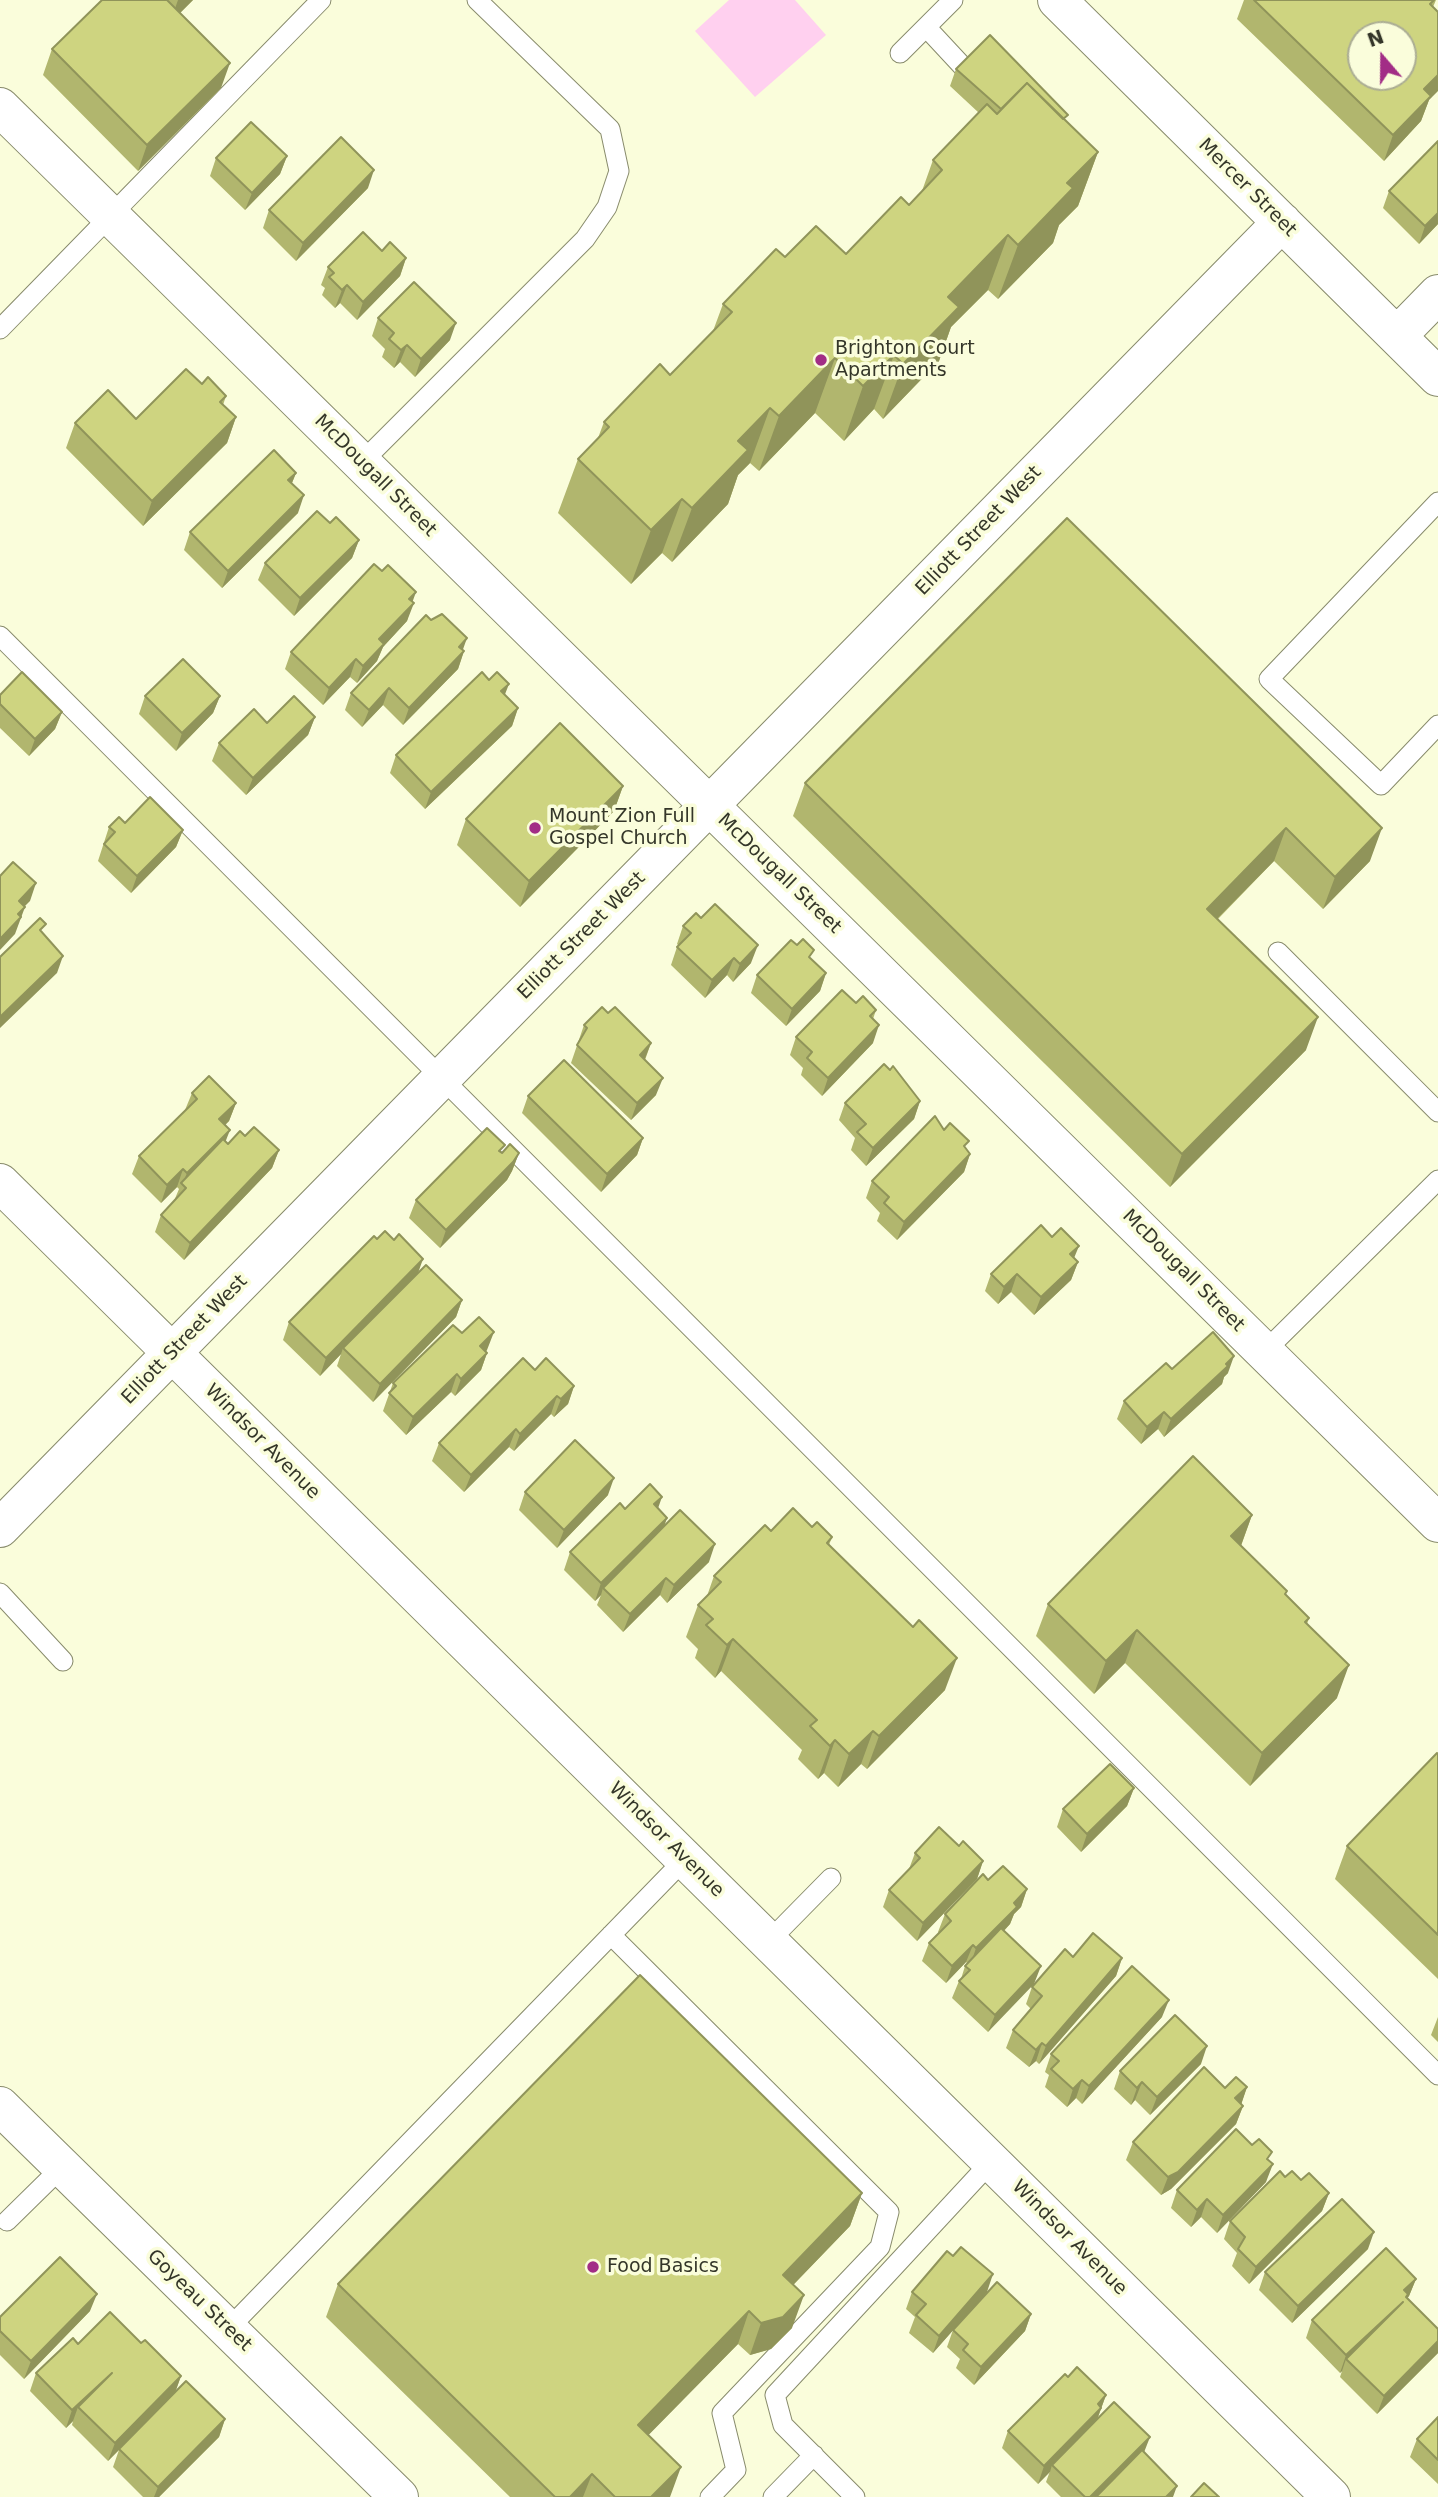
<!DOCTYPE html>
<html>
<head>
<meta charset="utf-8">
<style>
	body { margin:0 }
	#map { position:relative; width:1438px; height:2497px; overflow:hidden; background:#fafddb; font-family:"DejaVu Sans",sans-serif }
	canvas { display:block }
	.north { position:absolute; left:1347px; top:21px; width:70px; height:70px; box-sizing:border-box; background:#fafddb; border:2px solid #abad94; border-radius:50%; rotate:340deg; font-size:19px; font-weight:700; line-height:28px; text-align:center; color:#343629 }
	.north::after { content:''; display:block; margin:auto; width:24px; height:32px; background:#a22d86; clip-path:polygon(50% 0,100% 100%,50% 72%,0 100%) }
</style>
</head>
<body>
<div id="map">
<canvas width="1438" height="2497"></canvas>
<div class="north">N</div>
</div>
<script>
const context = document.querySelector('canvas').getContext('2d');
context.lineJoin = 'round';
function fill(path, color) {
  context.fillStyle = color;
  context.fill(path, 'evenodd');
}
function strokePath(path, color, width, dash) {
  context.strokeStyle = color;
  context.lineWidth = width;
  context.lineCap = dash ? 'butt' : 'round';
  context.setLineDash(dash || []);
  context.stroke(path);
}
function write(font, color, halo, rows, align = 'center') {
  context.font = font + ' "DejaVu Sans",sans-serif';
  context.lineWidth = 7;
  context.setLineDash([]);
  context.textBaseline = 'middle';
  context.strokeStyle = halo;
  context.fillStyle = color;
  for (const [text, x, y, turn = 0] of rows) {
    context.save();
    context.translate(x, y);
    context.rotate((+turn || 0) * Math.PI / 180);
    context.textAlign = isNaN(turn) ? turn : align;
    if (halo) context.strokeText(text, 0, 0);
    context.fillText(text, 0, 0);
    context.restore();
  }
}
fill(new Path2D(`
	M729 0H795L826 35 755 97 695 31Z`), '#ffd0ef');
const lane = new Path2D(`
	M926 27 966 70
	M900 53 953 0
	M0 329 321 0
	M361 463 585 239 607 207 619 171 610 129 477 0
	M1438 502 1269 679 1381 785 1438 725
	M0 636 1438 2075
	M1278 952 1438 1112
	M1264 1352 1438 1180
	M0 1593 63 1661
	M611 1935 889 2212 880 2247 722 2413 736 2470 710 2497
	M769 1941 831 1878
	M7 2221 62 2167
	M228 2329 685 1859
	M773 2497 814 2455
	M855 2497 783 2425 775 2395 991 2162`);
const street = new Path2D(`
	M1057 0 1438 377
	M0 107 1438 1523
	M1397 336 1438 294
	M0 1183 1331 2497
	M0 1528 1282 222`);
const secondary = new Path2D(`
	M0 2106 399 2497`);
strokePath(lane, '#888b6c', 21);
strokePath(street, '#888b6c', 40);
strokePath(secondary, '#888b6c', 40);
strokePath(lane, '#fff', 19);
strokePath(street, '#fff', 38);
strokePath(secondary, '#fff', 38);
fill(new Path2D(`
	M102 0H193L180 13 221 88 138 171 43 75 52 49Z
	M1244 0H1436L1433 7 1429 100 1421 121 1384 161 1237 19Z
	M956 69 1065 121 1098 152 1078 206 1059 225 1053 243 998 299 988 290 951 327 939 361 883 419 874 409 844 441 815 413 759 471 750 463 738 475 728 504 672 562 662 553 631 584 558 513 578 459 598 438 604 422 670 375 713 331 723 304 785 257 846 254 909 205 922 191 933 160 979 113 950 86Z
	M287 156 280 174 245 210 210 176 216 158Z
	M368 188 296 261 263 228 269 210Z
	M1389 191 1438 224 1419 244 1383 208Z
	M382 251 406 258 400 276 357 320 340 303 335 308 322 295 325 288 321 285 328 267Z
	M378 318 450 340 415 377 400 362 394 368 382 357 385 349 372 336Z
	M202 384 226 396 223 405 236 417 227 443 143 526 66 448 75 423 136 419Z
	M296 473 292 483 298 513 222 588 184 550 190 532Z
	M1067 518 1370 861 1323 909 1274 861 1218 919 1306 1050 1170 1187 793 816 805 783Z
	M330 523 359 540 352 558 294 616 258 580 265 563Z
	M412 602 407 621 383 647 377 661 357 683 350 677 323 705 285 669 291 652Z
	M463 650 464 651 458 669 403 725 383 705 362 727 345 710 351 693Z
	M0 695 62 712 55 729 29 756 0 728Z
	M505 695 518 708 512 726 425 809 390 773 396 755Z
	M145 696H220L213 713 176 751 139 714Z
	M315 717 308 735 246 795 212 761 219 743Z
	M623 786 614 811 520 907 457 845 466 819Z
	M125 823 183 830 176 847 131 893 98 861 109 827Z
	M683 926 751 963 733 982 727 975 705 998 671 965 677 947 679 946 677 944Z
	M811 959 826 973 820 991 786 1026 751 993 757 975Z
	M856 1003 876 1010 873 1019V1043L822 1096 801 1075 803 1068 790 1055 796 1037Z
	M608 1013 651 1043 645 1060 656 1095 631 1120 571 1063 584 1025Z
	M192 1093 236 1103 229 1121 225 1125V1142L228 1144 245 1136 279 1150 272 1168 184 1260 155 1232 161 1215 174 1201 179 1189 177 1187 161 1203 132 1174 139 1156 185 1110Z
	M528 1096 643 1138 637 1155 601 1192 522 1113Z
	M920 1101 914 1119 866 1166 851 1150 855 1138 839 1120 845 1103Z
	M944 1130 970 1154 964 1172 897 1240 877 1221 880 1213 866 1198 872 1181Z
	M502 1153H519L512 1171 507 1180 440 1248 409 1218 416 1200Z
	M1052 1237 1078 1262 1071 1280 1034 1315 1011 1292 998 1304 985 1291 991 1274Z
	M419 1272 462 1300 456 1317 373 1402 337 1366 341 1354 320 1376 283 1340 289 1322Z
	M462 1333 487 1350 486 1351 487 1353 481 1370 455 1396 451 1392 406 1435 383 1411 393 1383Z
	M1172 1369 1228 1373 1224 1377 1222 1384 1164 1437 1158 1429 1141 1444 1117 1419 1124 1401Z
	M535 1370 574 1386 568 1404 554 1417 551 1414 514 1451 509 1447 464 1492 432 1461 439 1443Z
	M525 1492 608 1495 557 1548 519 1510Z
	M658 1508 665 1526 709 1562 667 1603 660 1595 623 1632 597 1605 601 1595 595 1601 564 1570 570 1552 625 1509Z
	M1252 1515 1241 1546 1286 1595 1309 1618 1307 1624 1337 1698 1250 1786 1125 1663 1094 1694 1036 1636 1048 1604Z
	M812 1527 832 1537 829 1545 945 1690 867 1769 861 1764 838 1787 824 1773 818 1779 798 1759 802 1750 721 1671 715 1678 695 1658 698 1649 686 1637 698 1605 707 1596 714 1576 771 1531Z
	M1438 1754V1979L1335 1879 1347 1846Z
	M1134 1788 1127 1806 1081 1852 1057 1827 1063 1809Z
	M959 1846 983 1861 977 1879 917 1941 883 1907 889 1890 909 1869 915 1853Z
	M988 1880 1027 1889 1021 1907 1014 1914 1010 1924 1004 1931 1041 1966 988 2032 952 1998 959 1981 961 1979 965 1966 968 1964 966 1962 946 1983 922 1961 929 1943 939 1933 938 1932 945 1914Z
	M1073 1957 1122 1958 1116 1976 1039 2064 1036 2061 1029 2067 1006 2048 1013 2030 1031 2009 1026 2004 1032 1987Z
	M1162 2017 1082 2104 1076 2098 1067 2107 1045 2087 1049 2075 1045 2072 1051 2054Z
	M1438 2017V2042L1431 2035Z
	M1201 2064 1150 2115 1135 2100 1131 2105 1114 2089 1120 2071Z
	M1247 2087 1241 2104 1243 2106 1236 2124 1171 2189 1161 2195 1126 2160 1133 2142 1225 2088Z
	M1269 2161 1266 2182 1217 2233 1201 2217 1191 2227 1171 2208 1177 2190Z
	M1285 2177 1301 2180 1329 2193 1322 2211 1249 2284 1232 2266 1237 2253 1224 2239 1230 2221Z
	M862 2193 850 2226 793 2285 792 2328 771 2349 750 2355 738 2344 648 2435 670 2497H510L326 2317 338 2284Z
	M1368 2249 1292 2323 1259 2290 1265 2272Z
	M1416 2279 1409 2296 1407 2299 1438 2353 1377 2414 1340 2377 1342 2371 1340 2373 1306 2338 1312 2320Z
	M912 2292H987L958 2325 1031 2314 1025 2331 974 2385 956 2368 960 2359 947 2347 953 2330 933 2353 909 2333 915 2317 906 2309Z
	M90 2311 24 2379 0 2355V2317Z
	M141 2343 181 2376 175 2392 225 2419 219 2437 159 2497H143L113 2467 119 2450 108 2461 72 2425 73 2421 66 2428 30 2391 36 2373 78 2344Z
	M1068 2377 1106 2395 1097 2420 1144 2452 1173 2497H1061L1046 2482 1050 2471 1038 2484 1002 2448 1008 2431Z
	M1438 2417V2484L1410 2457 1417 2439Z`), '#b1b66e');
fill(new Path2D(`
	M178 0H193L170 23Z
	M230 63 221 88 138 171 147 145Z
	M1438 75V91L1429 100 1421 121 1384 161 1393 135 1424 89Z
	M1098 152 1078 206 1059 225 1053 243 998 299 1018 245 1067 183Z
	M287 156 280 174 245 210 252 193Z
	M374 170 368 188 296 261 303 243Z
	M1438 213V224L1419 244 1425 226Z
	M1008 235 988 290 951 327 939 361 883 419 903 364 948 297Z
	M406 258 400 276 357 320 363 302Z
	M347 285 340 303 335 308 342 290Z
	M456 323 450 340 415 377 421 359Z
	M407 345 400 362 394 368 401 350Z
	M894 355 874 409 844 441 863 386Z
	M835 358 815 413 759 471 779 416Z
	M770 408 750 463 738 475 728 504 672 562 692 508 738 441Z
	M236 417 227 443 143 526 152 501Z
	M296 473 289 490 288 480Z
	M304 495 298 513 222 588 228 571Z
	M682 499 662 553 631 584 651 530Z
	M359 540 352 558 294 616 300 598Z
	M416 592 411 606 414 603 407 621 383 647 377 661 357 683 363 666 379 639 409 599Z
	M467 638 461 655 464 651 458 669 403 725 409 708Z
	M356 659 350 677 323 705 329 688Z
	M509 684 502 702 501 691Z
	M389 688 383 705 362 727 369 710Z
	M220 696 213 713 176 751 182 733Z
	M518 708 512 726 425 809 431 792Z
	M62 712 55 729 29 756 35 739Z
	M315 717 308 735 246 795 253 778Z
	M623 786 614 811 520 907 529 881Z
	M1286 828 1274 861 1195 941 1207 909Z
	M1382 828 1370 861 1323 909 1335 877Z
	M183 830 176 847 131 893 137 876Z
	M36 883 30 901 13 918 19 901Z
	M25 907 15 934 0 950V939L18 914Z
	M758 945 751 963 733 982 740 964Z
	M63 956 57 973 0 1028V1017Z
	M734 958 727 975 705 998 712 980Z
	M826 973 820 991 786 1026 792 1009Z
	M1318 1017 1306 1050 1170 1187 1182 1154Z
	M879 1025 873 1043 822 1096 828 1078Z
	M651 1043 644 1061 640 1055Z
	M663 1078 656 1095 631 1120 637 1103Z
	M920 1101 914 1119 866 1166 873 1148Z
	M236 1103 229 1121 213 1137 219 1119Z
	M230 1130 223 1148 182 1185 187 1173Z
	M643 1138 637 1155 601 1192 607 1174Z
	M279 1150 272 1168 184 1260 190 1243Z
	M519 1153 512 1171 507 1180 440 1248 446 1230Z
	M970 1154 964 1172 897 1240 904 1222Z
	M183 1169 177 1187 161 1203 167 1185Z
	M1079 1246 1072 1263 1070 1254Z
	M423 1259 417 1276 343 1348 341 1354 320 1376 326 1358Z
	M1078 1262 1071 1280 1034 1315 1041 1297Z
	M1017 1274 1011 1292 998 1304 1004 1287Z
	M462 1300 456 1317 373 1402 380 1384Z
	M494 1332 487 1350 474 1364 480 1346Z
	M487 1353 481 1370 455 1396 461 1379Z
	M1234 1356 1228 1373 1224 1377 1222 1384 1164 1437 1171 1419Z
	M457 1374 451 1392 406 1435 413 1417Z
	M574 1386 568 1404 554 1417 561 1399Z
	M557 1396 551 1414 514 1451 520 1434Z
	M1164 1412 1158 1429 1141 1444 1147 1427Z
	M516 1429 509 1447 464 1492 471 1475Z
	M614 1478 608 1495 557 1548 564 1530Z
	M662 1497 656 1514 654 1504Z
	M1252 1515 1240 1548 1231 1536Z
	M667 1518 661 1536 603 1588 601 1595 595 1601 601 1583Z
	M715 1544 709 1562 667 1603 674 1585Z
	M666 1578 660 1595 623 1632 630 1614Z
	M1137 1630 1125 1663 1094 1694 1106 1661Z
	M733 1639 721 1671 715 1678 727 1645Z
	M957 1658 945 1690 867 1769 879 1736Z
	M1349 1665 1337 1698 1250 1786 1262 1753Z
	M873 1731 861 1764 838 1787 849 1754Z
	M835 1740 824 1773 818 1779 830 1746Z
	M1134 1788 1127 1806 1081 1852 1087 1834Z
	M983 1861 977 1879 917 1941 923 1923Z
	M1027 1889 1021 1907 1014 1914 1010 1924 970 1966 976 1948 1014 1903Z
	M973 1945 966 1962 946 1983 952 1966Z
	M1122 1958 1116 1976 1039 2064 1046 2046Z
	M1041 1966 1034 1984 988 2032 995 2015Z
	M1169 2000 1162 2017 1082 2104 1089 2086Z
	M1042 2043 1036 2061 1029 2067 1036 2050Z
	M1207 2046 1201 2064 1150 2115 1157 2097Z
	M1082 2080 1076 2098 1067 2107 1073 2089Z
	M1142 2082 1135 2100 1131 2105 1137 2088Z
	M1247 2087 1241 2105 1235 2098Z
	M1243 2106 1236 2124 1171 2189 1161 2195 1168 2177Z
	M1273 2164 1266 2182 1217 2233 1223 2215Z
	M862 2193 850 2226 771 2308 783 2275Z
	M1329 2193 1322 2211 1249 2284 1256 2267Z
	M1207 2199 1201 2217 1191 2227 1197 2210Z
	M1374 2232 1368 2249 1292 2323 1298 2306Z
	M993 2274 987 2292 933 2353 939 2336Z
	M1416 2279 1409 2296 1346 2359 1342 2371 1340 2373 1346 2355 1404 2290Z
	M97 2294 90 2311 24 2379 31 2361Z
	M804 2295 792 2328 771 2349 750 2355 761 2323Z
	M749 2311 738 2344 626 2458 638 2425Z
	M1031 2314 1025 2331 974 2385 981 2367Z
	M1438 2341V2353L1377 2414 1384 2396Z
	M112 2373 78 2407 73 2421 66 2428 72 2410Z
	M181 2376 175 2393 108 2461 115 2443Z
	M1106 2395 1095 2425 1052 2465 1050 2472 1038 2484 1044 2466Z
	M225 2419 219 2437 159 2497H154L158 2487Z
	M1150 2437 1143 2455 1101 2497H1090Z
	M681 2467 670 2497H651Z
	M592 2474 583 2497H570Z
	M1177 2486 1173 2497H1166Z`), '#90945a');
const building = new Path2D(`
	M102 0H167L230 63 147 145 52 49Z
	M1254 0H1434L1430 4 1438 12V75L1424 89 1431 96 1393 135ZM1361 35H1403V77H1361Z
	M990 35 1068 115 1063 119 1027 83 1001 109 956 69Z
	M1027 83 1098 152 1067 183 1073 188 1018 245 1008 235 948 297 959 307 903 364 894 355 863 386 835 358 779 416 770 408 738 441 748 450 692 508 682 499 651 530 578 459 609 427 604 422 660 364 670 375 732 312 723 304 776 249 785 257 816 226 846 254 901 197 909 205 942 170 933 160 987 104 997 114Z
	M251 122 287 156 252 193 216 158Z
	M341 137 374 170 303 243 269 210Z
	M1438 141V213L1425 226 1389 191Z
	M363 232 382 251 390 242 406 258 363 302 347 285 342 290 329 277 334 273 328 267Z
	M414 282 456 323 421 359 407 345 401 350 389 339 394 333 378 318Z
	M186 369 202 384 208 377 226 396 220 402 236 417 152 501 75 423 108 390 136 419Z
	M274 450 296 473 288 480 304 495 228 571 190 532Z
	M317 511 330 523 336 517 359 540 300 598 265 563Z
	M1067 518 1382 828 1335 877 1286 828 1207 909 1318 1017 1182 1154 805 783Z
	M374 564 382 571 388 565 416 592 409 599 414 603 379 639 384 644 363 666 356 659 329 688 291 652Z
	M442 614 467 638 459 647 464 651 409 708 389 688 369 710 351 693 426 615 431 620Z
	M183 659 220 696 182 733 145 696Z
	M22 672 62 712 35 739 0 704V695Z
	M482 672 489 680 497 672 509 684 501 691 518 708 431 792 396 755Z
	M294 696 315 717 253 778 219 743 254 709 267 723Z
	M560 723 623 786 529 881 466 819Z
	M150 797 183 830 137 876 104 844 115 832 109 827 119 817 125 823Z
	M13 862 36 883 19 901 25 907 18 914 21 917 0 939V876Z
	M715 904 758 945 740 964 734 958 712 980 677 947 691 933 683 926 696 913 701 918Z
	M40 918 46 924 40 930 63 956 0 1017V957Z
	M803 939 814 950 809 957 826 973 792 1009 757 975 791 940 797 945Z
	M842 990 856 1003 863 996 876 1010 870 1016 879 1025 828 1078 807 1058 812 1052 796 1037Z
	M602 1007 608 1013 615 1007 651 1043 640 1055 663 1078 637 1103 577 1045 587 1028 584 1025Z
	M564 1060 643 1138 607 1174 528 1096Z
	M884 1064 890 1070 893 1066 920 1101 873 1148 857 1132 866 1124 845 1103Z
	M209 1076 236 1103 219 1119 230 1130 187 1173 183 1169 167 1185 139 1156 197 1099 192 1093Z
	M935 1116 944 1130 950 1123 969 1141 964 1146 970 1154 904 1222 884 1203 889 1197 872 1181Z
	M254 1127 279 1150 190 1243 161 1215 186 1188 181 1183 223 1139 228 1144 240 1131 245 1136Z
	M487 1128 505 1145 499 1151 502 1153 510 1144 519 1153 513 1162 446 1230 416 1200Z
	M1041 1225 1052 1237 1061 1228 1079 1246 1070 1254 1078 1262 1041 1297 1017 1274 1004 1287 991 1274Z
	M385 1231 394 1240 399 1234 423 1259 326 1358 289 1322 374 1236 377 1239Z
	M426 1265 462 1300 380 1384 343 1348Z
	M479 1317 494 1332 480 1346 487 1353 461 1379 457 1374 413 1417 389 1393 396 1386 393 1383 453 1325 462 1333Z
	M1213 1332 1234 1356 1226 1364 1228 1366 1171 1419 1164 1412 1147 1427 1124 1401 1166 1363 1172 1369Z
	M523 1358 535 1370 546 1358 574 1386 561 1399 557 1396 520 1434 516 1429 471 1475 439 1443Z
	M575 1440 614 1478 564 1530 525 1492Z
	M1193 1456 1252 1515 1231 1536 1287 1591 1285 1594 1309 1618 1305 1622 1349 1665 1262 1753 1137 1630 1106 1661 1048 1604Z
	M650 1484 662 1497 654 1504 667 1518 601 1583 570 1552 620 1503 625 1509Z
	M793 1508 812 1527 817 1522 832 1537 827 1543 913 1627 919 1620 957 1658 879 1736 873 1731 849 1754 835 1740 830 1746 810 1726 817 1720 733 1639 727 1645 706 1625 713 1619 698 1605 721 1582 714 1576 765 1525 771 1531Z
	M680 1510 715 1544 674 1585 666 1578 630 1614 603 1588Z
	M1437 1753 1438 1754V1935L1347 1846Z
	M1110 1764 1134 1788 1087 1834 1063 1809Z
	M939 1827 959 1846 963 1841 983 1861 923 1923 889 1890 920 1858 915 1853Z
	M1003 1866 1027 1889 1014 1903 1017 1907 976 1948 973 1945 952 1966 929 1943 951 1921 945 1914 983 1874 988 1880Z
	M1001 1928 1041 1966 995 2015 959 1981 970 1970 965 1966Z
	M1093 1933 1122 1958 1046 2046 1042 2043 1036 2050 1013 2030 1042 1996 1032 1987 1065 1949 1073 1957Z
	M1132 1966 1169 2000 1089 2086 1082 2080 1073 2089 1051 2069 1059 2061 1051 2054Z
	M640 1975 862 2193 783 2275 804 2295 783 2317 761 2323 749 2311 638 2425 681 2467 651 2497H615L592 2474 570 2497H555L338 2284Z
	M1175 2015 1207 2046 1157 2097 1142 2082 1137 2088 1120 2071Z
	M1204 2067 1225 2088 1236 2077 1247 2087 1235 2098 1243 2106 1178 2172 1168 2177 1133 2142Z
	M1236 2129 1252 2145 1259 2139 1272 2152 1267 2159 1273 2164 1223 2215 1207 2199 1197 2210 1177 2190Z
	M1280 2171 1285 2177 1292 2171 1301 2180 1309 2173 1329 2193 1256 2267 1238 2249 1245 2237 1230 2221Z
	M1342 2199 1374 2232 1298 2306 1265 2272Z
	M961 2247 993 2274 939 2336 916 2315 926 2304 912 2292 947 2251 953 2256Z
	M1386 2248 1416 2279 1404 2290 1408 2294 1406 2297 1438 2329V2341L1384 2396 1346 2359 1403 2302 1346 2355 1312 2320Z
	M60 2257 97 2294 31 2361 0 2331V2317Z
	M997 2282 1031 2314 981 2367 963 2350 968 2344 953 2330Z
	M110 2312 141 2343 145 2340 181 2376 115 2443 78 2407 112 2373 72 2410 36 2373 73 2338 78 2344Z
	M1077 2367 1106 2395 1098 2404 1101 2408 1044 2466 1008 2431 1065 2374 1068 2377Z
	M186 2381 225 2419 158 2487 119 2449Z
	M1114 2402 1150 2437 1090 2497H1085L1052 2465Z
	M1438 2417V2460L1417 2439Z
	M1142 2450 1177 2486 1166 2497H1096Z
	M1204 2483 1219 2497H1191Z`);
fill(building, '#ced480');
strokePath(building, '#90945a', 2);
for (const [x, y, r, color] of [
	[821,360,7,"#a22d86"],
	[535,828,7,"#a22d86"],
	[593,2267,7,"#a22d86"]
]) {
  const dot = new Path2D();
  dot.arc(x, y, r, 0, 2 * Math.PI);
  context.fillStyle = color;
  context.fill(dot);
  strokePath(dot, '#fafddb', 2.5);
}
write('19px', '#343629', '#fafddb', [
	["Mercer Street",1247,188,45],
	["McDougall Street",375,476,45],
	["Elliott Street West",979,531,-46],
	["McDougall Street",779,874,44],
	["Elliott Street West",582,936,-45],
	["McDougall Street",1183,1271,45],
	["Elliott Street West",185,1340,-46],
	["Windsor Avenue",262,1442,45],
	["Windsor Avenue",666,1840,45],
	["Windsor Avenue",1069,2238,45],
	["Goyeau Street",199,2301,44]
]);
write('19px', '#343629', '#fafddb', [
	["Brighton Court",835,349],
	["Apartments",835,371],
	["Mount Zion Full",549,817],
	["Gospel Church",549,839],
	["Food Basics",607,2267]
], 'left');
</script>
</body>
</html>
